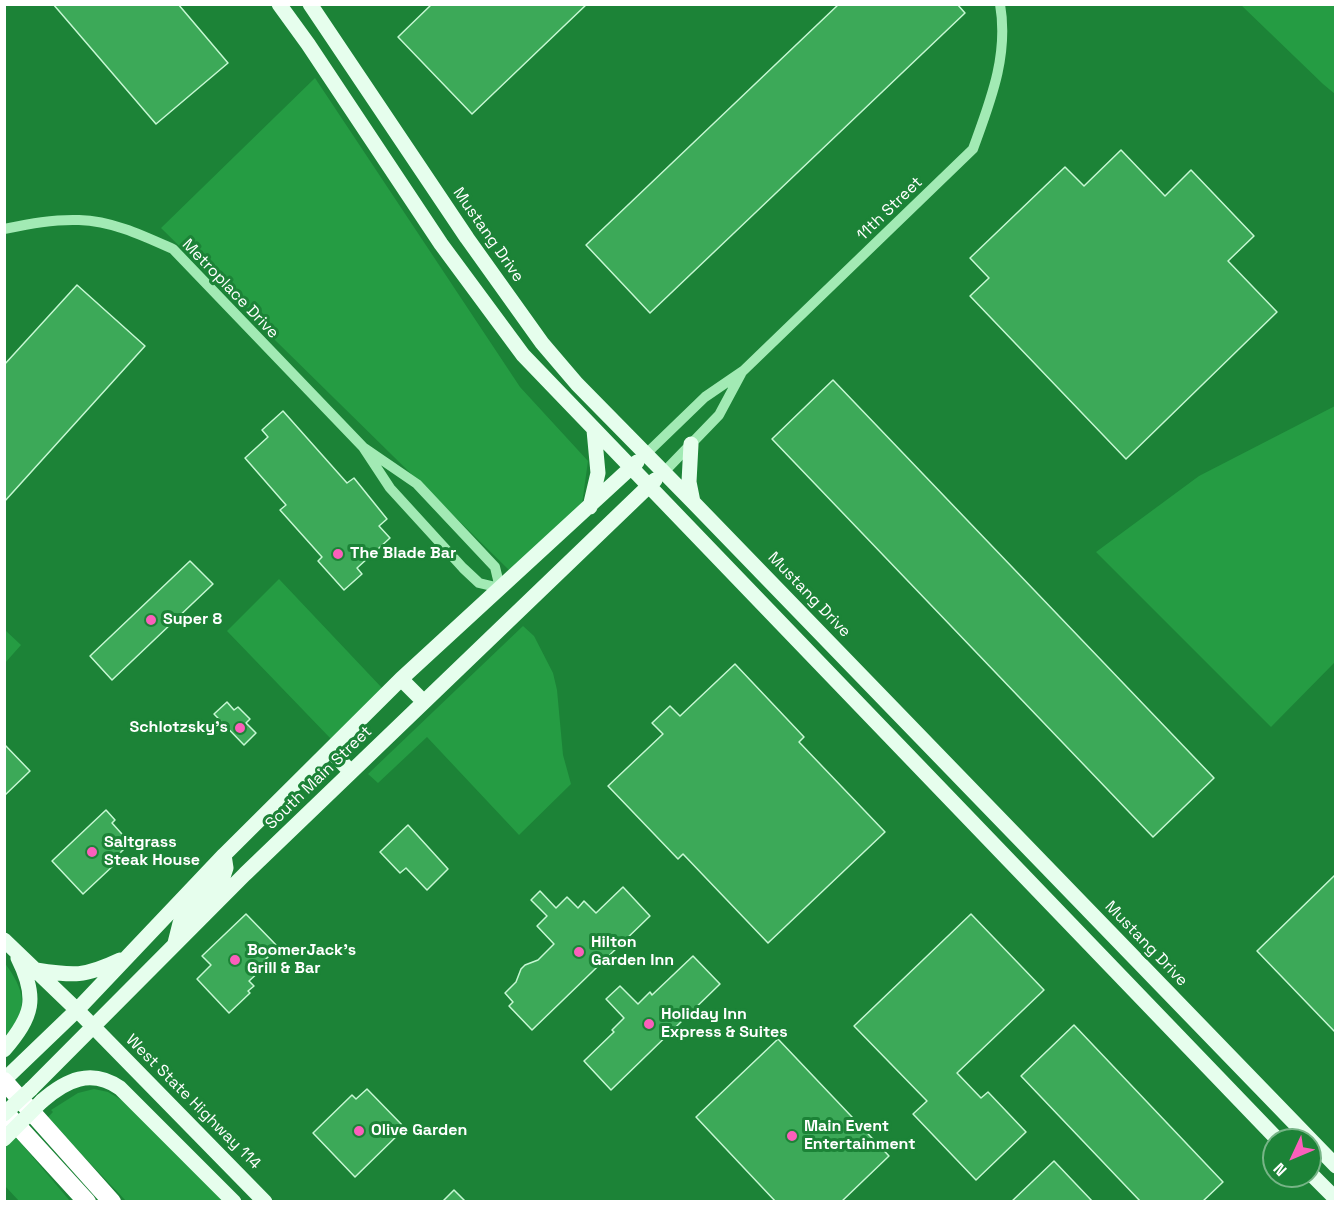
<!DOCTYPE html>
<html>
<head>
<meta charset="utf-8">
<style>
	body { margin:0 }
	#map { position:relative; width:1340px; height:1206px; overflow:hidden; background:#1c8337; font-family:"Space Grotesk",sans-serif }
	canvas { display:block }
	.frame { position:absolute; inset:0; border:6px solid #fff; pointer-events:none }
	.north { position:absolute; left:1262px; top:1128px; width:60px; height:60px; box-sizing:border-box; background:#1c8337; border:2px solid #77b587; border-radius:50%; rotate:226deg; font-size:16px; font-weight:700; line-height:24px; text-align:center; color:#fff }
	.north::after { content:''; display:block; margin:auto; width:21px; height:27px; background:#fb5fbb; clip-path:polygon(50% 0,100% 100%,50% 72%,0 100%) }
</style>
</head>
<body>
<div id="map">
<canvas width="1340" height="1206"></canvas>
<div class="frame"></div>
<div class="north">N</div>
</div>
<script>
const context = document.querySelector('canvas').getContext('2d');
context.lineJoin = 'round';
function fill(path, color) {
  context.fillStyle = color;
  context.fill(path, 'evenodd');
}
function strokePath(path, color, width, dash) {
  context.strokeStyle = color;
  context.lineWidth = width;
  context.lineCap = dash ? 'butt' : 'round';
  context.setLineDash(dash || []);
  context.stroke(path);
}
function write(font, color, halo, rows, align = 'center') {
  context.font = font + ' "Space Grotesk",sans-serif';
  context.lineWidth = 6;
  context.setLineDash([]);
  context.textBaseline = 'middle';
  context.strokeStyle = halo;
  context.fillStyle = color;
  for (const [text, x, y, turn = 0] of rows) {
    context.save();
    context.translate(x, y);
    context.rotate((+turn || 0) * Math.PI / 180);
    context.textAlign = isNaN(turn) ? turn : align;
    if (halo) context.strokeText(text, 0, 0);
    context.fillText(text, 0, 0);
    context.restore();
  }
}
fill(new Path2D(`
	M1241 5H1335V94L1323 84Z
	M315 78 520 387 588 461 582 504 509 570 161 228Z
	M1335 406V662L1271 727 1096 552 1199 476Z
	M279 579 383 689 331 739 227 631Z
	M523 626 534 636 553 673 557 690 563 755 571 784 519 835 427 737 378 783 368 774Z
	M5 630 21 645 5 663Z
	M4 962C25 990 30 1009 5 1036Z
	M94 1089 108 1092 130 1105 228 1201H126L47 1118 53 1112 51 1110 78 1093Z
	M5 1127 20 1142 70 1201H19L5 1186Z`), '#259c43');
const building = new Path2D(`
	M53 4H178L228 63 156 124Z
	M432 4H587L472 114 398 37Z
	M839 4H957L965 13 650 313 586 245Z
	M1121 150 1165 196 1191 170 1254 236 1228 261 1277 312 1126 459 970 296 989 278 970 258 1065 167 1084 186Z
	M77 285 145 346 4 502V365Z
	M833 380 1214 778 1153 837 772 439Z
	M283 411 347 483 354 478 387 519 379 526 390 538 357 568 362 574 344 590 318 561 322 557 280 510 286 505 245 458 268 437 262 430Z
	M190 561 213 584 112 680 90 656Z
	M735 664 804 737 799 742 885 832 768 943 683 854 678 859 608 786 663 734 652 723 670 706 680 716Z
	M227 702 234 710 238 707 250 719 246 723 256 733 244 745 214 714Z
	M4 744 30 771 4 796Z
	M106 810 115 820 112 823 130 843 112 861 115 864 83 894 52 861Z
	M408 825 448 869 427 890 406 868 400 873 380 852Z
	M1335 875V1032L1257 951Z
	M623 887 650 916 532 1030 509 1006 513 1002 505 993 516 982 521 969 525 965 538 960 554 944 537 926 547 916 531 900 540 891 556 908 567 897 578 908 584 901 596 913Z
	M246 914 278 947 257 968 260 971 249 981 254 986 248 991 250 993 229 1013 197 979 211 965 202 956Z
	M971 914 1044 990 957 1073 981 1098 988 1092 1026 1132 976 1180 913 1114 927 1101 854 1026Z
	M693 956 720 984 611 1090 584 1061 614 1032 612 1030 624 1018 606 999 620 986 638 1004 650 992 652 995Z
	M1074 1025 1223 1182 1202 1202H1141L1021 1076Z
	M778 1039 889 1156 841 1202H776L696 1117Z
	M367 1089 405 1128 355 1177 313 1133 352 1095 356 1099Z
	M1054 1161 1093 1202H1011Z
	M454 1190 466 1202H442Z`);
fill(building, '#3ca958');
strokePath(building, '#c6f8d3', 1.5);
strokePath(new Path2D(`
	M4 229C29 224 54 219 79 220 113 221 144 236 173 249L363 447 390 488 463 568 479 583 500 588 495 567 417 484 363 447
	M646 454 705 397 743 371 973 149C990 102 1009 56 1000 4
	M664 472 719 415 741 374`), '#a2eab4', 10);
strokePath(new Path2D(`
	M279 4 308 44 441 244 523 355 1278 1140
	M310 4 467 238 542 343 577 384 693 502 1336 1166
	M691 444 689 482 693 502
	M590 507 598 473 594 430
	M401 679 423 701
	M330 750 351 772
	M4 940 77 1010 265 1202
	M175 943 180 923 223 877 226 868 224 855
	M36 970C74 976 84 977 120 960
	M4 1050C33 1016 38 998 18 958
	M4 1080 77 1010 224 855 401 679 637 462
	M31 1089 245 874 655 480
	M42 1101C66 1080 91 1068 120 1088L234 1202
	M1310 1173 1336 1199`), '#e6feed', 15);
strokePath(new Path2D(`
	M4 1081 112 1202
	M4 1111 87 1202`), '#fff', 18);
strokePath(new Path2D(`
	M4 1114 31 1089
	M4 1139 42 1101`), '#e6feed', 15);
for (const [x, y, r, color] of [
	[338,554,6,"#fb5fbb"],
	[151,620,6,"#fb5fbb"],
	[240,728,6,"#fb5fbb"],
	[92,852,6,"#fb5fbb"],
	[579,952,6,"#fb5fbb"],
	[235,960,6,"#fb5fbb"],
	[649,1024,6,"#fb5fbb"],
	[359,1131,6,"#fb5fbb"],
	[792,1136,6,"#fb5fbb"]
]) {
  const dot = new Path2D();
  dot.arc(x, y, r, 0, 2 * Math.PI);
  context.fillStyle = color;
  context.fill(dot);
  strokePath(dot, '#1c8337', 2);
}
write('16px', '#fff', '#1c8337', [
	["11th Street",890,209,-44],
	["Mustang Drive",488,235,55],
	["Metroplace Drive",230,289,46],
	["Mustang Drive",809,595,46],
	["South Main Street",319,778,-44],
	["Mustang Drive",1146,944,46],
	["West State Highway 114",193,1102,45]
]);
write('bold 16px', '#fff', '#1c8337', [
	["The Blade Bar",350,554],
	["Super 8",163,620],
	["Schlotzsky's",228,728,"right"],
	["Saltgrass",104,843],
	["Steak House",104,861],
	["Hilton",591,943],
	["Garden Inn",591,961],
	["BoomerJack's",247,951],
	["Grill & Bar",247,969],
	["Holiday Inn",661,1015],
	["Express & Suites",661,1033],
	["Main Event",804,1127],
	["Entertainment",804,1145],
	["Olive Garden",371,1131]
], 'left');
</script>
</body>
</html>
